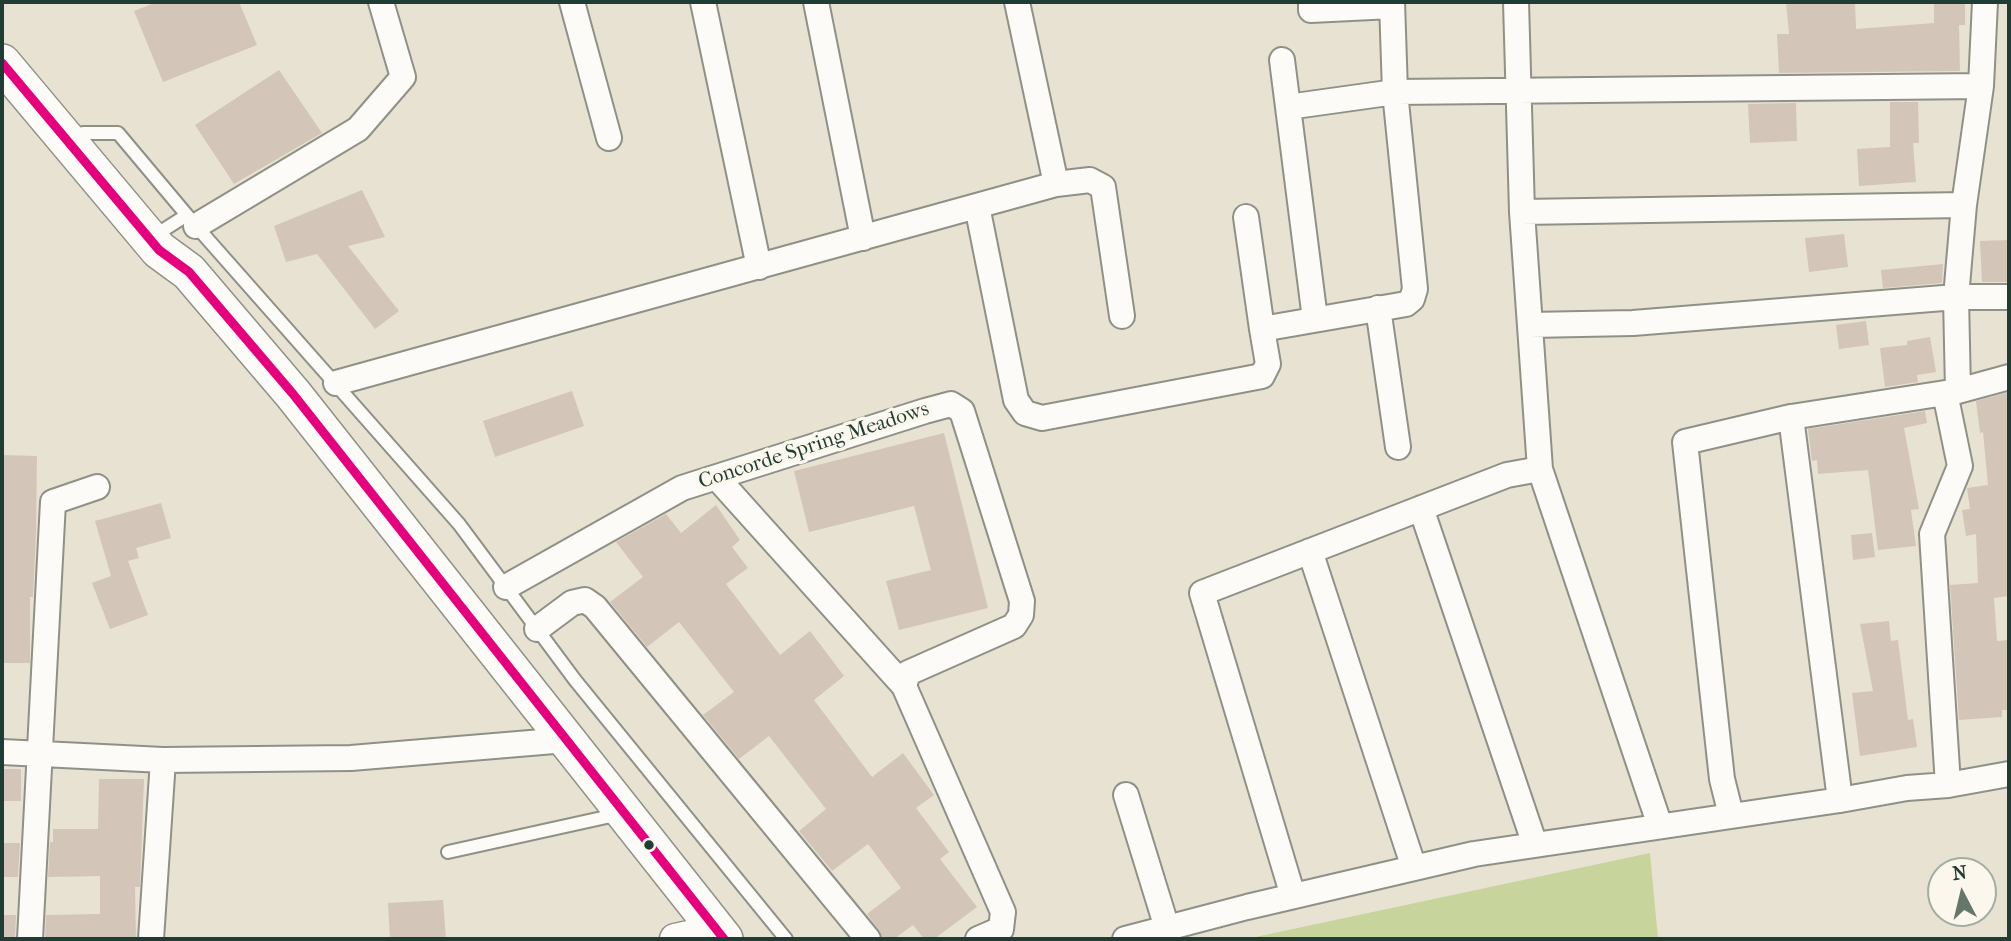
<!DOCTYPE html>
<html>
<head>
<meta charset="utf-8">
<style>
	body { margin:0 }
	#map { position:relative; width:2011px; height:941px; overflow:hidden; background:#e8e2d2; font-family:"IM FELL French Canon",serif }
	canvas { display:block }
	.frame { position:absolute; inset:0; border:4px solid #1f3d34; pointer-events:none }
	.north { position:absolute; left:1927px; top:857px; width:70px; height:70px; box-sizing:border-box; background:#fbf7ec; border:2px solid #a3ada2; border-radius:50%; rotate:353deg; font-size:19px; font-weight:700; line-height:28px; text-align:center; color:#1f3d34 }
	.north::after { content:''; display:block; margin:auto; width:24px; height:32px; background:#65776b; clip-path:polygon(50% 0,100% 100%,50% 72%,0 100%) }
</style>
</head>
<body>
<div id="map">
<canvas width="2011" height="941"></canvas>
<div class="frame"></div>
<div class="north">N</div>
</div>
<script>
const context = document.querySelector('canvas').getContext('2d');
context.lineJoin = 'round';
function fill(path, color) {
  context.fillStyle = color;
  context.fill(path, 'evenodd');
}
function strokePath(path, color, width, dash) {
  context.strokeStyle = color;
  context.lineWidth = width;
  context.lineCap = dash ? 'butt' : 'round';
  context.setLineDash(dash || []);
  context.stroke(path);
}
function write(font, color, halo, rows, align = 'center') {
  context.font = font + ' "IM FELL French Canon",serif';
  context.lineWidth = 7;
  context.setLineDash([]);
  context.textBaseline = 'middle';
  context.strokeStyle = halo;
  context.fillStyle = color;
  for (const [text, x, y, turn = 0] of rows) {
    context.save();
    context.translate(x, y);
    context.rotate((+turn || 0) * Math.PI / 180);
    context.textAlign = isNaN(turn) ? turn : align;
    if (halo) context.strokeText(text, 0, 0);
    context.fillText(text, 0, 0);
    context.restore();
  }
}
fill(new Path2D(`
	M1650 853 1658 939H1246Z`), '#c7d49c');
fill(new Path2D(`
	M157 2H239L257 45 163 82 134 11Z
	M1786 2H1855L1856 29 1934 23V2H1965V25H1959L1960 71 1779 73 1777 34H1789Z
	M279 70 322 133 234 184 195 125Z
	M1890 102H1918L1919 143H1913L1916 182 1859 186 1857 149 1890 147Z
	M1796 103 1797 141 1750 143 1748 104Z
	M362 190 385 237 348 246 399 311 375 329 317 254 286 262 274 226Z
	M1844 234 1848 267 1809 272 1805 238Z
	M2009 240V282H1982L1980 241Z
	M1943 264 1942 283 1883 288 1881 270Z
	M1866 321 1869 345 1839 349 1836 325Z
	M1930 337 1936 372 1917 375 1918 382 1885 387 1880 348 1907 345V341Z
	M572 391 584 426 495 457 483 421Z
	M2009 392V596L1994 598 1997 641 2009 640V710H2002V717L1959 720 1950 585 1978 583 1976 534 1966 536 1962 510 1970 509 1967 488 1988 485 1983 432 1980 433 1976 401Z
	M1925 411 1927 423 1904 428 1919 509 1911 510 1916 546 1878 550 1868 470 1818 474 1817 460 1812 461 1808 429Z
	M944 433 988 608 899 630 886 581 931 570 914 506 809 532 794 471Z
	M2 455 37 456 36 536 33 597H30V663H2Z
	M161 503 171 538 136 548 139 558 128 561 148 615 110 629 92 583 111 576 95 521Z
	M716 505 740 540 732 547 748 568 726 584 780 655 810 631 844 676 814 700 872 777 903 753 934 795 916 808 949 852 940 859 977 907 934 939H924L913 925 894 939H883L879 930 867 914 901 888 868 844 832 871 799 831 826 809 769 736 739 759 703 715 734 692 679 622 647 647 610 602 643 577 616 542 666 514 681 533Z
	M1872 533 1875 557 1853 560 1851 535Z
	M1889 621 1891 641 1898 640 1908 720 1913 719 1917 747 1860 756 1852 693 1873 691 1860 624Z
	M2 769H21V801H2Z
	M99 779H144L140 887H135L136 939H45L46 915 100 914V876L48 877 50 842H53V829H98Z
	M2 843H20L18 877H2Z
	M443 900 446 939H390L388 903Z
	M2 915H16L15 939H2Z`), '#d4c5b9');
const service = new Path2D(`
	M83 133H118L196 226 459 524 575 680 786 939
	M165 229 187 215
	M448 852 620 814`);
const minor = new Path2D(`
	M572 2 609 138
	M703 2 759 267
	M816 2 863 238
	M1017 2 1056 184
	M1311 2V10L1392 6
	M1392 2 1395 92 1981 86 1985 2
	M1516 2 1522 212
	M1282 60 1315 319
	M1964 205 1981 86
	M977 206 1016 400 1025 413 1042 418 1262 376 1268 364 1262 329 1406 304 1412 299 1415 289 1395 92 1288 107
	M1246 217 1262 329
	M196 226 358 129 403 77 381 2
	M1378 308 1398 447
	M1530 325 1633 323 1956 297H2009
	M336 383 1056 184 1090 180 1103 187 1122 316
	M1945 393 1960 466 1932 534 1948 785
	M1791 417 1840 800
	M718 479 904 686
	M1421 508 1535 845
	M1310 551 1414 868
	M506 587 682 488 925 411 951 404 962 411 1022 601 1021 615 1014 626 908 673 904 686 1003 912 1001 929 978 939
	M537 629 572 603 585 600 595 607 868 939
	M2 752 163 760 351 758 566 740
	M1126 795 1167 928
	M1731 815 1722 779 1685 442 1791 417 1958 391 2009 377
	M1660 826 1540 469 1522 212 1964 205 1956 297 1958 391
	M1293 896 1202 593 1507 475 1540 469
	M30 939 53 502 97 487
	M151 939 163 760
	M1125 939 1247 907 1474 854 1840 800 1907 788 1948 785 2009 774`);
const tertiary = new Path2D(`
	M675 939 716 930`);
const primary = new Path2D(`
	M2 63 159 250 189 272 293 394 724 939`);
strokePath(service, '#8f9187', 16);
strokePath(minor, '#8f9187', 28);
strokePath(tertiary, '#8f9187', 33);
strokePath(primary, '#8f9187', 40);
strokePath(service, '#fcfbf8', 12);
strokePath(minor, '#fcfbf8', 24);
strokePath(tertiary, '#fcfbf8', 30);
strokePath(primary, '#fcfbf8', 37);
strokePath(new Path2D(`
	M2 63 159 250 189 272 293 394 724 939`), '#e5007d', 9);
for (const [x, y, r, color] of [
	[649,845,6,"#1f3d34"]
]) {
  const dot = new Path2D();
  dot.arc(x, y, r, 0, 2 * Math.PI);
  context.fillStyle = color;
  context.fill(dot);
  strokePath(dot, '#fbf7ec', 2.5);
}
write('21px', '#1f3d34', '#fbf7ec', [
	["Concorde Spring Meadows",814,446,-18]
]);
</script>
</body>
</html>
